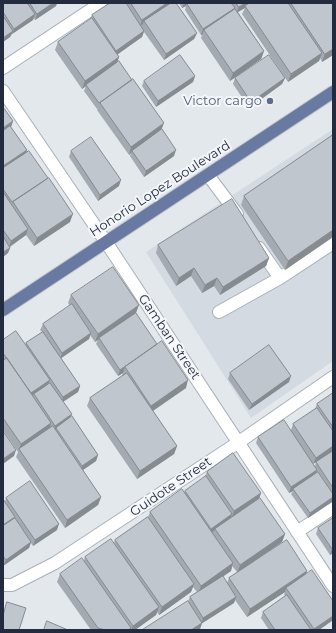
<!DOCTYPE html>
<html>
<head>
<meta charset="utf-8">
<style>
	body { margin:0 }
	#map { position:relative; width:336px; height:633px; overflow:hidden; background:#e3e8ed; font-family:Montserrat,sans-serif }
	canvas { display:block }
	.frame { position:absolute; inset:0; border:4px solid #232c3e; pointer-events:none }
</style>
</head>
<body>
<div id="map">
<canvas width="336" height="633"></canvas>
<div class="frame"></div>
</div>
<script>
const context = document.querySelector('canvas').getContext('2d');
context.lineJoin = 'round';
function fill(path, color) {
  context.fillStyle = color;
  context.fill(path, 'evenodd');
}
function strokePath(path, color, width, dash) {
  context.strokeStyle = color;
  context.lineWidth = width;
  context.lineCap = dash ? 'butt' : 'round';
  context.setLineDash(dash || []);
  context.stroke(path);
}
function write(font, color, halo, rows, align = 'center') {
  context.font = font + ' Montserrat,sans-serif';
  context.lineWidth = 4;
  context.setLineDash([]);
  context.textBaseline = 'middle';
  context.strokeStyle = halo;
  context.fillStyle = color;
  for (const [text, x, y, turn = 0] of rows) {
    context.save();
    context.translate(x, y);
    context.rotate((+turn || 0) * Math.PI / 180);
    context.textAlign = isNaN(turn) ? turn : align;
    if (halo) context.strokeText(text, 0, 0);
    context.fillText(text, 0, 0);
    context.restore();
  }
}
fill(new Path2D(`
	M333 129V361L251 418 146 252Z`), '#d4dae1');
const minor = new Path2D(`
	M3 68 101 3
	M3 91 106 242 333 586
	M208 175 237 214
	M259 248 280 278 333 243
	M219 312 280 278
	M297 532 333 508
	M3 585H12L55 563 239 442 333 377`);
const major = new Path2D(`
	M3 310 333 92`);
strokePath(minor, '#a9b0b8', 14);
strokePath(major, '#c1c4c9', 14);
strokePath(minor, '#fff', 12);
strokePath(major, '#687aa2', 12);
fill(new Path2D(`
	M3 3H57L56 6 35 20 34 18 33 20 12 34 10 37 3 42Z
	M110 3H176L197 33 194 39 164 60 144 32 142 37 117 54 119 57 117 63 162 130 174 156 144 177 130 156 131 153 129 155 97 110 98 108 97 109 84 91 86 86 82 89 55 50 58 42 90 20 92 15Z
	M179 3H333V55L322 62 320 58 319 61 288 82 242 14 245 8 238 12 264 51 261 59 230 81 201 38 202 35H201L185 10 186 6 182 8Z
	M195 76 193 82 156 107 142 86 144 81Z
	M235 78H285L282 84 249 108 233 84Z
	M3 107 13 121 11 127 27 150 26 153 70 222 34 246 26 235 10 247V248L8 253 3 257Z
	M333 135V237L285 270 241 205 244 196Z
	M71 151 119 186 98 201 69 157Z
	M158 245 269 258 266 266 220 295 214 286 202 293 191 276 176 286 156 253Z
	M71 295 136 313 186 388 153 411 177 446 174 454 137 479 87 406 90 398 122 376V375L123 373 118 376 96 344 98 339 95 342 90 335 89 339 61 358 80 386 78 392 63 402 71 417 98 455 96 461 83 470 101 497 98 505 65 528 16 457 18 452 3 430V340L25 344 26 343 42 332 40 330 43 324 70 306 68 303Z
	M230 373 289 382 249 410 228 379Z
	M333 393V451L313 464 315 466 316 462 333 451V500L332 502 308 518 291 494 293 491 289 493 256 443 258 437 291 430 293 424 315 409 317 404Z
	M207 472 261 493 259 498 285 534 282 542 253 562 307 571 306 574 333 620 319 630H269L261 618 263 612 285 596 284 594 285 592 247 617 235 600 234 603 202 623 200 629 188 601 190 597 197 592 193 587 191 592 159 615 157 612 156 615 135 630H91L57 582 60 574 84 560 85 557 114 543 115 540 148 517 150 512 185 492V491L204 478ZM232 566 237 572 229 578 227 583 220 578 231 571Z
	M6 498 57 530 33 546 31 543 29 548 3 566V499L5 502Z
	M333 518V553L330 555 316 534 318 528Z`), '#a4aab1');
fill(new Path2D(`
	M53 3H57L56 6 35 20 37 14Z
	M167 3H173L144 21 143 24 140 26 142 20Z
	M184 3H191L187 4 186 6 182 8Z
	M245 3H251L245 6V8L236 13 239 7Z
	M235 8 232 14 204 30 202 35H201L203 29Z
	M35 14 33 20 12 34 14 29Z
	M13 31 10 37 3 42V38Z
	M144 31 142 37 114 57 116 51Z
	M197 33 194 39 164 60 166 54Z
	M333 49V55L322 62 325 54Z
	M264 51 261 59 230 81 233 73Z
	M322 53 319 61 288 82 291 74Z
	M119 57 116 65 86 85V86L82 89 85 81Z
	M195 76 193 82 156 107 158 101Z
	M285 78 282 84 249 108 251 102Z
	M13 121 11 127 3 133V128Z
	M164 123 161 131 132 151 131 153 129 155 131 147Z
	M27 150 25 156 3 171V166Z
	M176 150 174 156 144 177 146 171Z
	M121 180 119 186 98 201 100 195Z
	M73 214 70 222 34 246 37 238Z
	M28 229 26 235 9 247 11 241Z
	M333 230V237L285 270 288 261Z
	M10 248 8 253 3 257V252Z
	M269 258 266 266 220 295 223 287Z
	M194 268 191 276 176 286 179 278Z
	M217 278 214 286 202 293 205 285Z
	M139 305 136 313 95 342 98 334Z
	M91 333 89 339 60 359 62 353Z
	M125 367 123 373 118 376 120 370Z
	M291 376 289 382 249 410 252 404Z
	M50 380 47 386 34 394 33 395 28 399 31 393Z
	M188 380 186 388 148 414 151 406Z
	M80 386 78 392 61 403 63 397Z
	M72 414 70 420 56 428 55 430 53 432 55 426Z
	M51 423 49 431 19 449 18 452 21 444Z
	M177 446 174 454 137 479 140 471Z
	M333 446V451L313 464 316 458Z
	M16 450 14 456 3 464V459Z
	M98 455 96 461 80 472 82 466Z
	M317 470 315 476 293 489V491L289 493 291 487Z
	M261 493 259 499 232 517 234 511Z
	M101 497 98 505 65 528 67 520Z
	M333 497 332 502 308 518 310 513Z
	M232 514 230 520 215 529 214 531 209 534 211 529Z
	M15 517 13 522 3 529V525Z
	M59 524 57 530 33 546 35 540Z
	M285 534 282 542 237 573 240 565Z
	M31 542 29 548 3 566 6 560Z
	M333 548V553L330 555 332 549Z
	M233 563 231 571 198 594 201 586Z
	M307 571 304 579 286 588 285 592 247 617 250 609Z
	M194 584 191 592 159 615 162 607Z
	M236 597 234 603 201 624 203 618Z
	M159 607 156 615 135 630H131L133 626Z
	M333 616V620L319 630H314V629Z
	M202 623 200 629 199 630H191Z`), '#868b90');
const building = new Path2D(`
	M3 3H27L35 14 14 29 3 12Z
	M30 3H53L37 14Z
	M110 3H126L144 31 116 51 92 15Z
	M131 3H167L142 20Z
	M171 3H176L197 33 166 54 144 21Z
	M189 3H231L235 8 203 29 187 4Z
	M236 3H245L239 7Z
	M250 3H288L322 53 291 74 245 6Z
	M291 3H333V49L325 54Z
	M235 9 264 51 233 73 204 30Z
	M3 16 13 31 3 38Z
	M92 18 119 57 85 81 58 42Z
	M180 55 195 76 158 101 144 81Z
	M269 55 285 78 251 102 235 78Z
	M119 61 132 80 99 103 86 85Z
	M133 79 164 123 131 147 100 103Z
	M3 107 13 121 3 128Z
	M10 126 27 150 3 166V131Z
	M162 129 176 150 146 171 132 151Z
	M333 135V230L288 261 244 196Z
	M91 137 121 180 100 195 71 151Z
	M29 151 48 178 12 202 3 189V168Z
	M49 178 73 214 37 238 13 202Z
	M3 192 28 229 11 241 3 230Z
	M232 199 269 258 223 287 217 278 205 285 194 268 179 278 158 245Z
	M3 236 10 248 3 252Z
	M113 267 139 305 98 334 71 295Z
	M72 304 91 333 62 353 43 324Z
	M136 313 157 344 120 370 99 338Z
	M16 331 50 380 31 393 3 353V340Z
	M43 332 80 386 63 397 26 343Z
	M162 341 188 380 151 406 125 367Z
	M269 345 291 376 252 404 230 373Z
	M7 358 51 423 21 444 3 418V361Z
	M127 373 177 446 140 471 90 398Z
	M50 383 72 414 55 426 34 394Z
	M333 393V427L317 404Z
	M317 408 333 431V446L316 458 293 424Z
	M72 416 98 455 82 466 56 428Z
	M284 420 317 470 291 487 258 437Z
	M53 426 101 497 67 520 19 449Z
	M3 431 16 450 3 459Z
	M333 451V488L316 462Z
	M233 453 261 493 234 511 207 472Z
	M318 472 333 494V497L310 513 293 489Z
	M206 476 232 514 211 529 185 491Z
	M30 481 59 524 35 540 6 498Z
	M182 489 233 563 201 586 150 512Z
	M260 498 285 534 240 565 215 529Z
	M3 499 15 517 3 525Z
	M148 517 194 584 162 607 115 540Z
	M15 518 31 542 6 560 3 556V526Z
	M333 518V548L332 549 318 528Z
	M111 539 159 607 133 626 85 557Z
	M287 540 307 571 250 609 229 578Z
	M82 558 131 628 128 630H105L98 628 60 574Z
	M312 570 333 601V616L314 629 286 588Z
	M223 576 236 597 203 618 190 597Z
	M287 595 311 630H275L263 612Z
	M188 601 202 623 191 630H142Z
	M7 602 26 608 19 630H3V616Z
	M47 621 68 630H44Z`);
fill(building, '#bfc6ce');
strokePath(building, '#868b90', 1);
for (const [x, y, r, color] of [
	[270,101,4,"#5c6f8a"]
]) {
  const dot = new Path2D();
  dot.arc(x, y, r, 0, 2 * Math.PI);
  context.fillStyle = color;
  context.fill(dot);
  strokePath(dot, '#f4f7f9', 1.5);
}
write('13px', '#4e5e75', '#f4f7f9', [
	["Victor cargo",262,101]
], 'right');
write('13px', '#232c3e', '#f4f7f9', [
	["Honorio Lopez Boulevard",160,189,-33],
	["Gamban Street",169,337,56],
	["Guidote Street",171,487,-34]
]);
</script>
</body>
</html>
